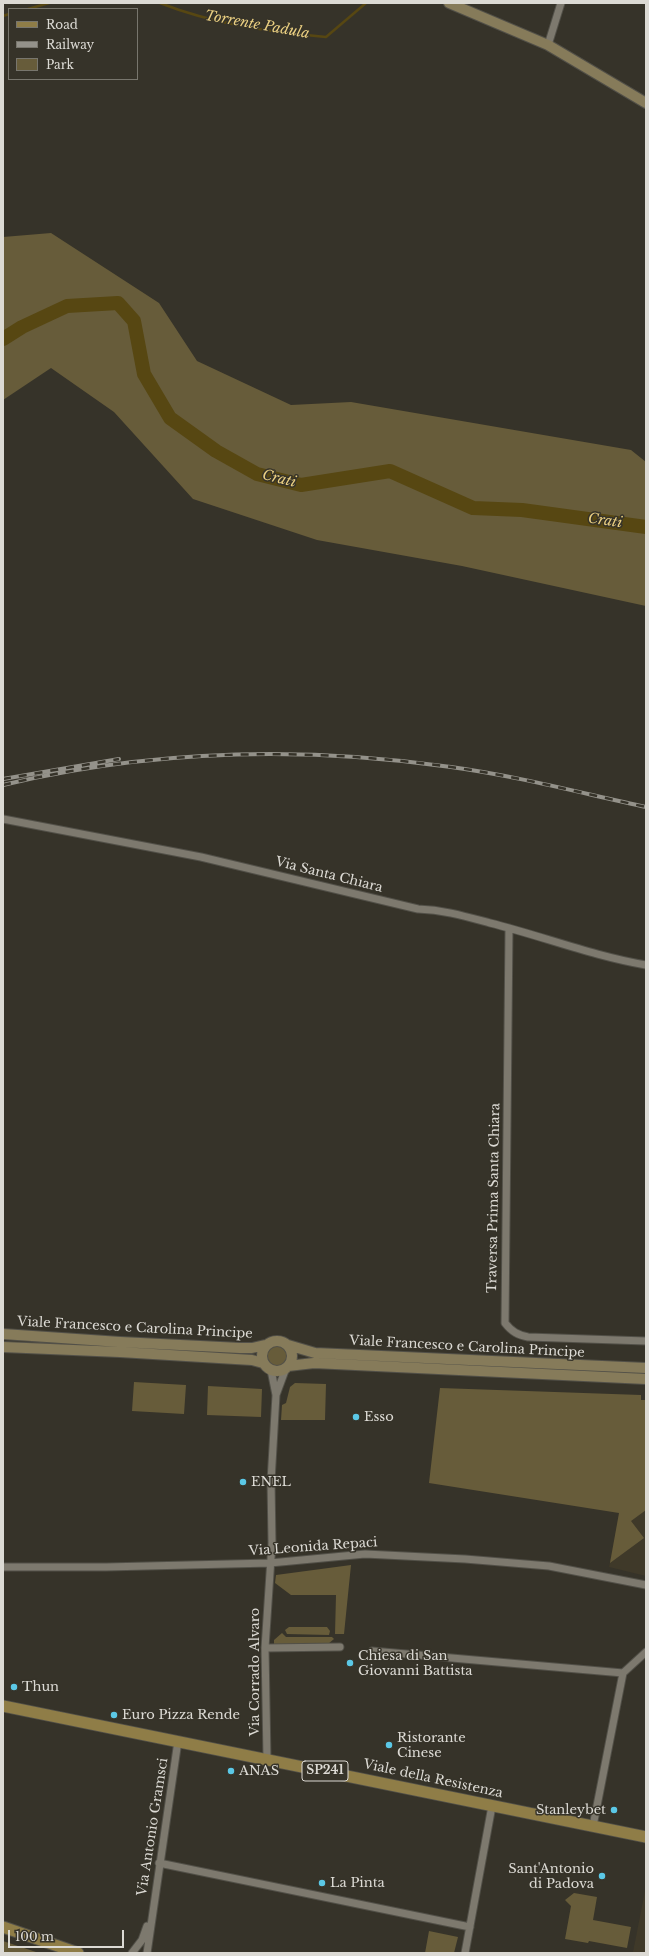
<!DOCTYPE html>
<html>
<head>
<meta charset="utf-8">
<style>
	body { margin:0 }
	#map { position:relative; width:649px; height:1956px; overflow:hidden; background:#363329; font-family:"Libre Baskerville",serif }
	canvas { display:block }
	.frame { position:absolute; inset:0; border:4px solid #dcdad4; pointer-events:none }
	.legend { position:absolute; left:8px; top:8px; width:130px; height:72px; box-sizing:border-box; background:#363329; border:1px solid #78766d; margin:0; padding:5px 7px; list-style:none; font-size:12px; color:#dcdad4 }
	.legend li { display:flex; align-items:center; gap:8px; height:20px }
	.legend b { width:20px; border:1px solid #78766d }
	.scale { position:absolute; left:8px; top:1930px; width:116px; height:18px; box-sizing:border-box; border:2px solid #dcdad4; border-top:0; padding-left:5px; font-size:12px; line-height:14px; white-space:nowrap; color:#dcdad4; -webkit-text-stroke:3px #363329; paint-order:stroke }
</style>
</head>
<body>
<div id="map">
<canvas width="649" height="1956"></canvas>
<div class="frame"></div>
<ul class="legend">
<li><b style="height:5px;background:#8f7d47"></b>Road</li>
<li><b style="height:5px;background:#94928a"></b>Railway</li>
<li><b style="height:11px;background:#675c3a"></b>Park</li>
</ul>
<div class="scale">100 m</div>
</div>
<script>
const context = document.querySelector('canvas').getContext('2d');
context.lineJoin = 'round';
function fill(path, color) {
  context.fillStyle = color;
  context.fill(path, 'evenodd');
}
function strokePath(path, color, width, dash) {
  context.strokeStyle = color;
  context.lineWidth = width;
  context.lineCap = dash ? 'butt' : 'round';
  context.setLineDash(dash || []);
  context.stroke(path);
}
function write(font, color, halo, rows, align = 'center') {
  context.font = font + ' "Libre Baskerville",serif';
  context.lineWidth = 3;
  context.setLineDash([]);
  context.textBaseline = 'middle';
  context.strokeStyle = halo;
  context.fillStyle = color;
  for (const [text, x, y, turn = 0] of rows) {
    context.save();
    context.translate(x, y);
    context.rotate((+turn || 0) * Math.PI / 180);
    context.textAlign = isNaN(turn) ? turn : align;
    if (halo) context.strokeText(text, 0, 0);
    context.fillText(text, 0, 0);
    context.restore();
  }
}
fill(new Path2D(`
	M641 1400H646V1576L609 1567Z
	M646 1886V1953H635L633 1952Z`), '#3f3929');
fill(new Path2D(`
	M51 233 159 303 197 361 291 405 351 402 631 450 646 462V606L462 566 317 540 193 499 114 412 51 368 3 400V237Z
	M265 1356a12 12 0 1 1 24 0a12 12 0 1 1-24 0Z
	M134 1382 186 1385 184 1414 132 1411Z
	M295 1383 326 1384 325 1420H281L282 1405 286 1403 290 1387Z
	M208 1386 262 1389 261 1417 207 1415Z
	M440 1388 641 1395V1400H646V1510L631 1521 644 1538 610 1563 619 1513 429 1483Z
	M351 1565 344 1634H335L336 1595H291L275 1583 276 1575Z
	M289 1627H327L330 1631 329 1635 287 1634 285 1630Z
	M282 1633 286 1637H332L334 1639 328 1644H274V1640Z
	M574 1893 597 1897 593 1920 631 1927 627 1948 589 1941 588 1943 565 1939 571 1906 565 1900Z
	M429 1931 458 1937 454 1953H425Z
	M3 1941 39 1953H3Z`), '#675c3a');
strokePath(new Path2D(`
	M160 3C213 24 270 32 326 37L366 3
	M28 9 49 3
	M3 16 9 14`), '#574712', 2.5);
strokePath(new Path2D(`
	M3 339 22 327 67 306 118 303 134 321 144 374 170 418 216 451 257 474 301 485 390 471 473 508 522 510 646 527`), '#574712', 14);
const street = new Path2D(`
	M548 45 561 3
	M3 819 201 857 418 909C444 910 464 916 490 923 542 936 593 956 646 965
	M509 928 505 1323C512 1332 518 1335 528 1337L646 1341
	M276 1395 286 1368
	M3 1567H106L270 1563 365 1554 465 1559 549 1566 646 1585
	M265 1648 340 1647
	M372 1651 623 1673
	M267 1758 265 1648 272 1543 271 1481 276 1395 271 1370
	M593 1826 623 1673 646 1652
	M159 1863 470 1927
	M132 1953 142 1940 147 1926
	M147 1953 178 1741
	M465 1953 492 1806`);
const secondary = new Path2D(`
	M449 3 548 45 646 103
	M3 1334 120 1342 240 1348H252L265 1345
	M262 1356a15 15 0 1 1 30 0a15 15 0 1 1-30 0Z
	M288 1345 315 1353 646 1368
	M3 1347 120 1352 252 1360 263 1363
	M288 1366 314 1363 646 1379`);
const primary = new Path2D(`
	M3 1706 646 1837
	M3 1927 78 1953`);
strokePath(street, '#525048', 9);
strokePath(secondary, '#525048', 12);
strokePath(primary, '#525048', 13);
strokePath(street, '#7d796e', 7);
strokePath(secondary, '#867b5a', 10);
strokePath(primary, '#8f7d47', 11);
const rail = new Path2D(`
	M3 779 119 759
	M3 785C150 750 302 746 451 767 517 776 581 793 646 807`);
strokePath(rail, '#94928a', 4);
strokePath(rail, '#363329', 2.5, [8]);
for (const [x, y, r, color] of [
	[356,1417,4,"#5bc8e6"],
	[243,1482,4,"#5bc8e6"],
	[350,1663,4,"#5bc8e6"],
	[14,1687,4,"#5bc8e6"],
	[114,1715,4,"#5bc8e6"],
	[389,1745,4,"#5bc8e6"],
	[231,1771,4,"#5bc8e6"],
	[614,1810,4,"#5bc8e6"],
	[602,1876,4,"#5bc8e6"],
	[322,1883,4,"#5bc8e6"]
]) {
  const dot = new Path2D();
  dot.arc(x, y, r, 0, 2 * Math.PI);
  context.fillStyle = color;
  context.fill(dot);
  strokePath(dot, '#363329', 1.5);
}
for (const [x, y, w] of [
	[325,1771,46]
]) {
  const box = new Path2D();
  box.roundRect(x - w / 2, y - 10, w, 20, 3);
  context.fillStyle = '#363329';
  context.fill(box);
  strokePath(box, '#dcdad4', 1);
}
write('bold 12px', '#dcdad4', null, [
	["SP241",325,1771]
]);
write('13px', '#dcdad4', '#363329', [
	["Via Santa Chiara",329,875,14],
	["Traversa Prima Santa Chiara",494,1198,-89],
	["Viale Francesco e Carolina Principe",135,1328,3],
	["Viale Francesco e Carolina Principe",467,1347,3],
	["Via Leonida Repaci",313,1547,-4],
	["Via Corrado Alvaro",255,1672,-90],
	["Viale della Resistenza",433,1779,12],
	["Via Antonio Gramsci",153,1827,-81]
]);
write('13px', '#dcdad4', '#363329', [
	["Esso",364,1417],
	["ENEL",251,1482],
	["Chiesa di San",358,1656],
	["Giovanni Battista",358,1671],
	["Thun",22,1687],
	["Euro Pizza Rende",122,1715],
	["Ristorante",397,1738],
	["Cinese",397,1753],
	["ANAS",239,1771],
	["Stanleybet",606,1810,"right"],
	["Sant'Antonio",594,1869,"right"],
	["di Padova",594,1884,"right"],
	["La Pinta",330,1883]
], 'left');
write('italic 14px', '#ebd082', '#363329', [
	["Torrente Padula",257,25,10],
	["Crati",279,479,14],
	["Crati",605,521,8]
]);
</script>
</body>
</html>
